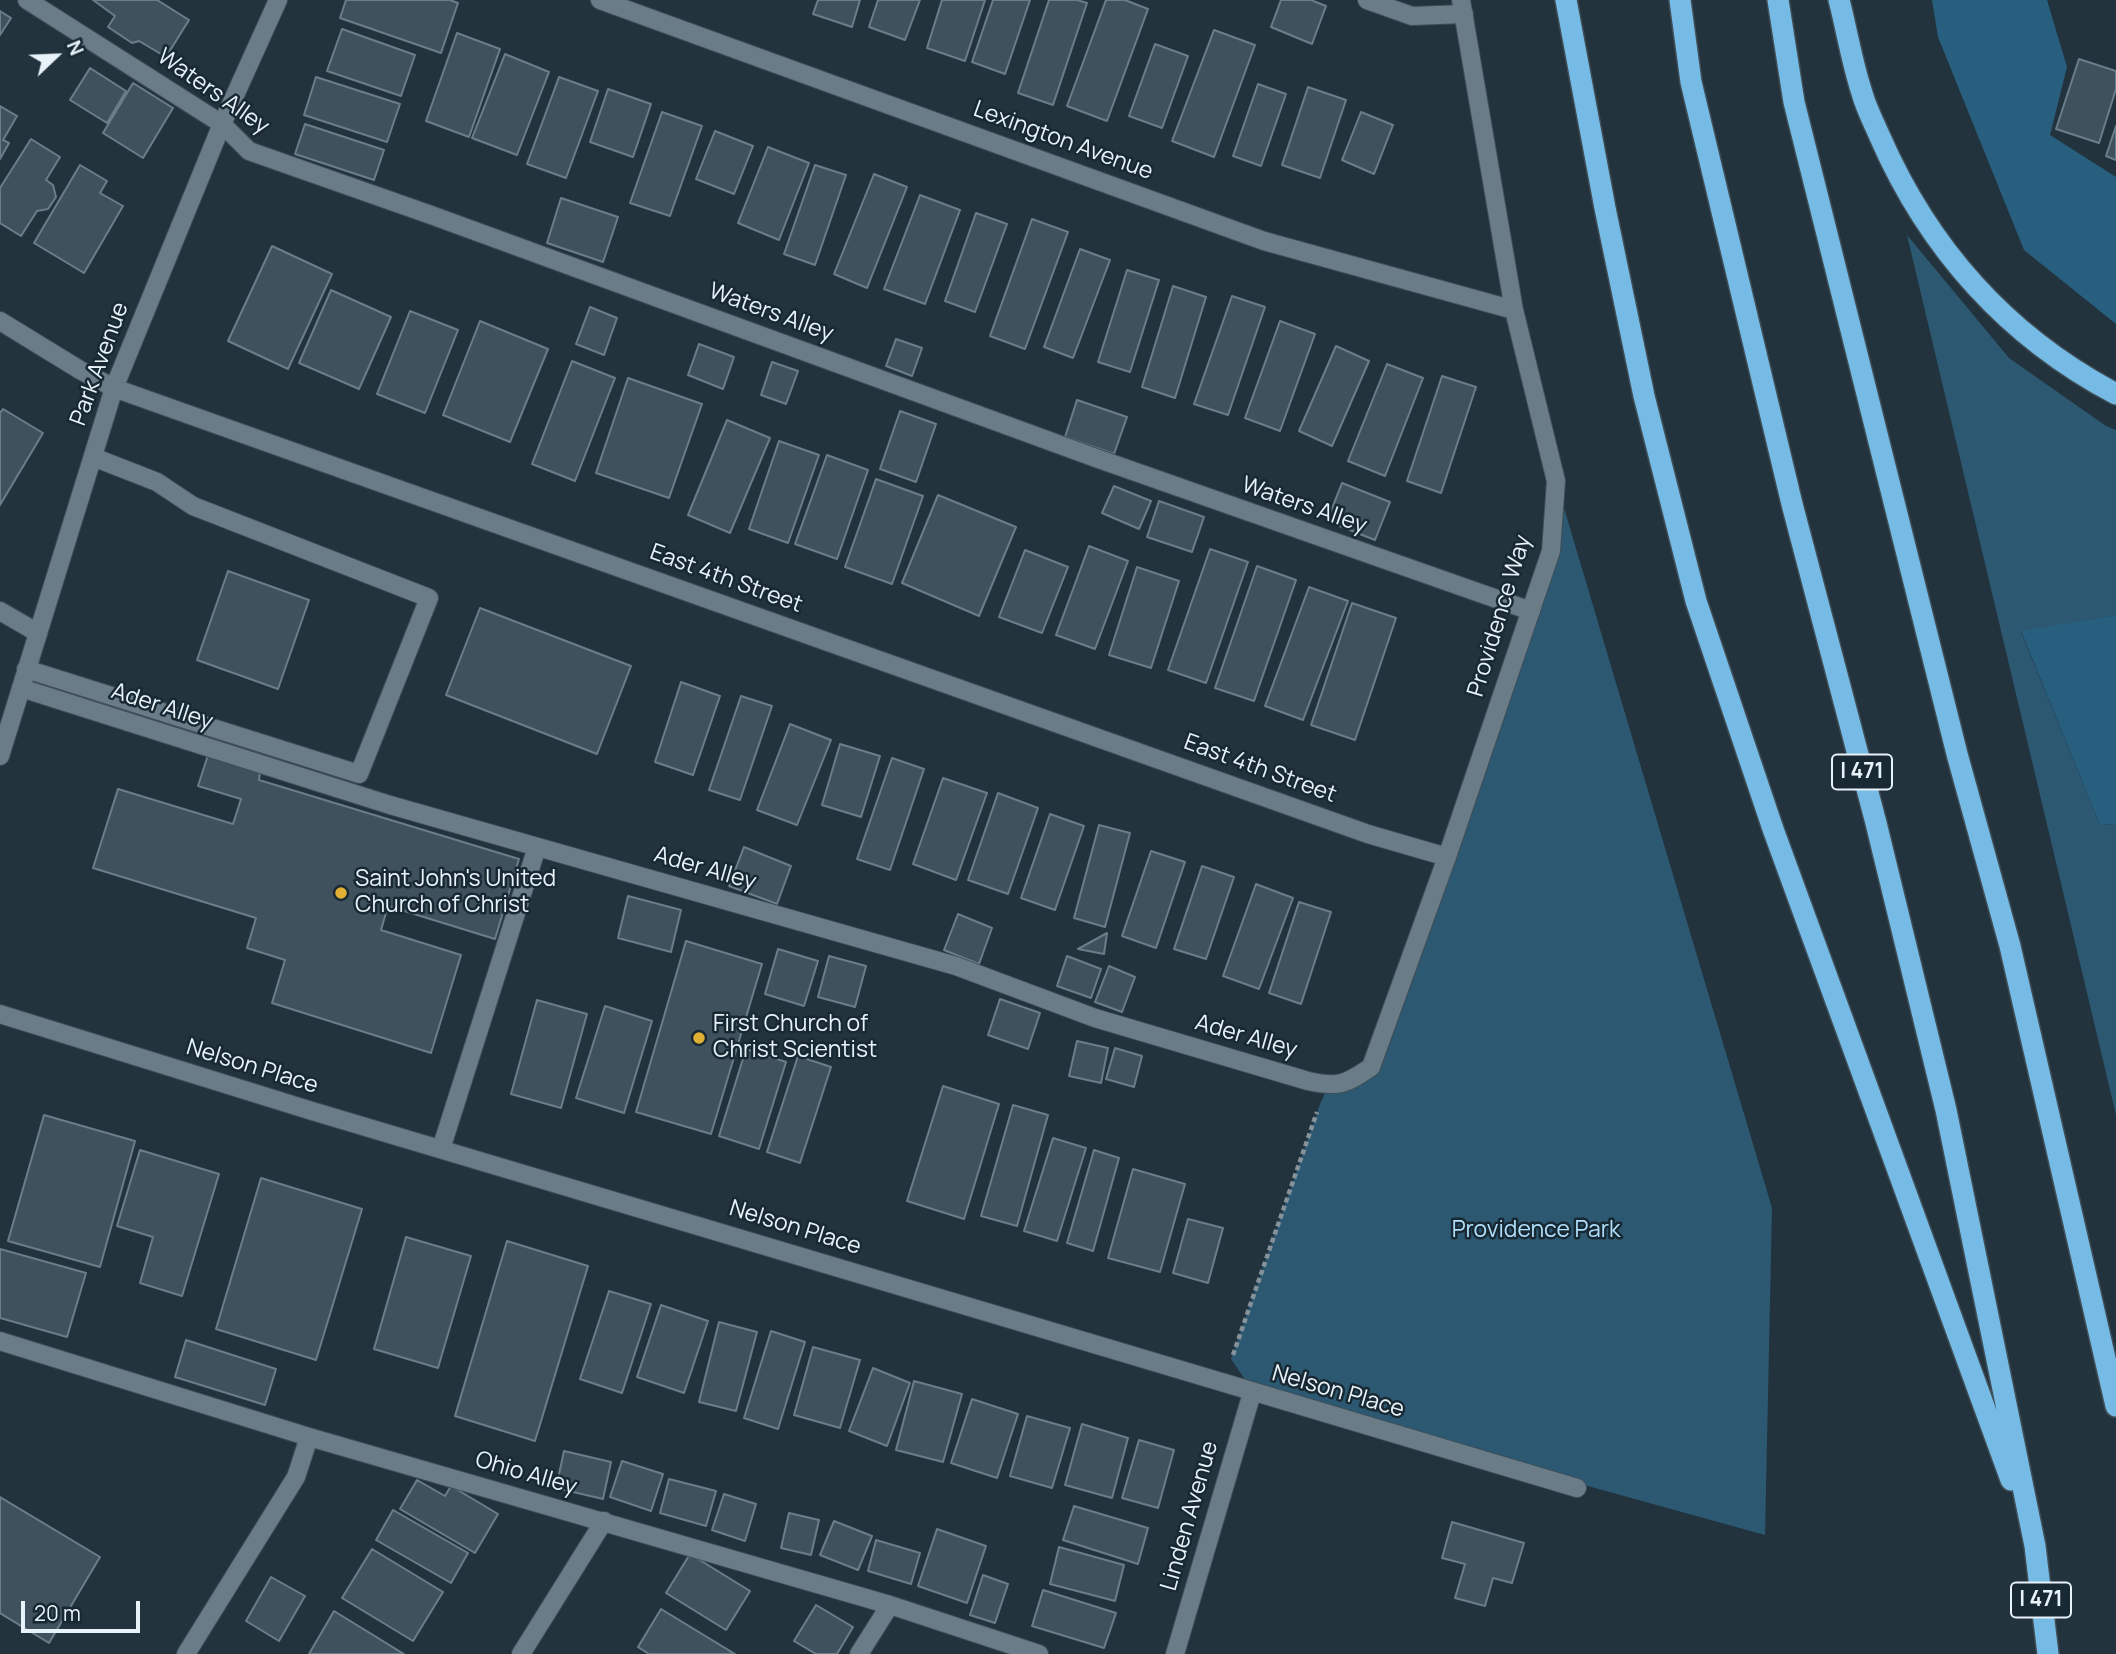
<!DOCTYPE html>
<html>
<head>
<meta charset="utf-8">
<style>
	body { margin:0 }
	#map { position:relative; width:2116px; height:1654px; overflow:hidden; background:#22333d; font-family:Manrope,sans-serif }
	canvas { display:block }
	.north { position:absolute; left:21px; top:21px; width:70px; height:70px; -webkit-text-stroke:5px #182933; paint-order:stroke; rotate:67deg; font-size:19px; font-weight:700; line-height:28px; text-align:center; color:#e8f2f9 }
	.north::after { content:''; display:block; margin:auto; width:24px; height:32px; background:#e8f2f9; clip-path:polygon(50% 0,100% 100%,50% 72%,0 100%) }
	.scale { position:absolute; left:21px; top:1601px; width:119px; height:32px; box-sizing:border-box; border:4px solid #e8f2f9; border-top:0; padding-left:9px; font-size:21px; line-height:24px; white-space:nowrap; color:#e8f2f9; -webkit-text-stroke:5px #182933; paint-order:stroke }
</style>
</head>
<body>
<div id="map">
<canvas width="2116" height="1654"></canvas>
<div class="north">N</div>
<div class="scale">20 m</div>
</div>
<script>
const context = document.querySelector('canvas').getContext('2d');
context.lineJoin = 'round';
function fill(path, color) {
  context.fillStyle = color;
  context.fill(path, 'evenodd');
}
function strokePath(path, color, width, dash) {
  context.strokeStyle = color;
  context.lineWidth = width;
  context.lineCap = dash ? 'butt' : 'round';
  context.setLineDash(dash || []);
  context.stroke(path);
}
function write(font, color, halo, rows, align = 'center') {
  context.font = font + ' Manrope,sans-serif';
  context.lineWidth = 5;
  context.setLineDash([]);
  context.textBaseline = 'middle';
  context.strokeStyle = halo;
  context.fillStyle = color;
  for (const [text, x, y, turn = 0] of rows) {
    context.save();
    context.translate(x, y);
    context.rotate((+turn || 0) * Math.PI / 180);
    context.textAlign = isNaN(turn) ? turn : align;
    if (halo) context.strokeText(text, 0, 0);
    context.fillText(text, 0, 0);
    context.restore();
  }
}
fill(new Path2D(`
	M1907 235 2009 358 2106 426 2116 430V615L2021 632 2100 825 2116 824V1115Z
	M1556 481 1772 1208 1765 1535 1255 1394 1231 1359 1320 1104 1329 1085 1371 1067 1551 551Z`), '#2c5871');
fill(new Path2D(`
	M1932 0H2047L2067 67 2050 135 2116 177V324L2024 250 1938 37Z
	M2116 615V824L2100 825 2021 631Z`), '#285f7e');
const building = new Path2D(`
	M93 0H157L189 20 166 57 139 41 132 43 108 27 115 16Z
	M346 0H450L458 3 441 53 340 18Z
	M818 0H860L852 27 813 14Z
	M878 0H920L905 40 869 27Z
	M942 0H985L965 61 927 48Z
	M993 0H1030L1005 74 972 62Z
	M1049 0H1077L1087 3 1053 105 1018 93Z
	M1106 0H1125L1148 9 1107 121 1067 106Z
	M1281 0H1311L1326 6 1312 44 1271 27Z
	M0 11 11 18 0 35Z
	M342 29 415 55 401 96 327 71Z
	M1214 30 1255 45 1214 157 1172 141Z
	M457 33 500 49 469 137 426 121Z
	M1155 44 1188 56 1162 128 1129 116Z
	M505 54 549 72 517 155 472 138Z
	M2079 59 2116 71V89L2099 143 2056 129Z
	M90 68 126 91 107 123 70 100Z
	M316 77 400 104 387 142 304 115Z
	M559 77 598 91 566 178 527 164Z
	M133 83 173 108 143 158 103 133Z
	M1258 84 1286 94 1261 166 1233 156Z
	M1308 87 1346 100 1320 178 1282 165Z
	M608 89 651 104 633 157 590 142Z
	M0 106 17 116 3 140 9 143 0 159Z
	M662 112 702 126 670 216 630 203Z
	M1361 112 1393 125 1374 174 1342 160Z
	M305 124 384 150 374 180 295 154Z
	M2116 126V160L2106 156Z
	M715 131 753 146 734 194 696 179Z
	M31 139 60 157 46 180 53 185 56 197 48 209 37 211 21 236 0 223V188Z
	M768 147 809 163 779 240 738 223Z
	M80 165 107 181 100 193 123 206 84 273 34 243Z
	M815 165 846 175 815 265 784 254Z
	M874 174 907 187 867 288 834 274Z
	M920 195 960 210 925 304 884 289Z
	M561 198 618 217 603 262 547 243Z
	M976 213 1007 224 975 312 945 301Z
	M1032 219 1068 232 1025 349 990 336Z
	M272 246 332 274 288 369 228 341Z
	M1080 249 1110 260 1073 358 1044 347Z
	M1127 270 1159 280 1130 372 1098 362Z
	M1173 286 1206 297 1175 398 1142 387Z
	M331 290 391 317 359 389 299 363Z
	M1232 296 1265 307 1228 415 1194 404Z
	M590 307 617 318 604 355 576 344Z
	M410 311 458 330 425 413 377 394Z
	M480 321 548 349 510 442 443 415Z
	M1280 321 1315 334 1280 431 1245 418Z
	M896 339 922 348 912 376 886 366Z
	M699 344 734 357 723 389 688 375Z
	M1336 346 1369 361 1332 446 1299 431Z
	M572 361 615 378 575 481 532 464Z
	M772 362 798 371 786 404 761 395Z
	M1387 364 1423 378 1385 476 1348 461Z
	M1442 376 1476 387 1441 493 1407 481Z
	M628 378 702 404 669 498 596 473Z
	M1077 400 1127 417 1114 454 1065 437Z
	M3 409 43 433 0 505V413Z
	M900 411 936 424 916 482 880 469Z
	M727 420 770 438 730 533 688 515Z
	M779 441 819 455 788 543 749 529Z
	M827 455 868 470 837 559 795 544Z
	M876 479 923 496 892 584 845 567Z
	M1342 483 1390 502 1375 540 1327 521Z
	M1114 486 1151 501 1139 529 1102 513Z
	M938 495 1016 527 979 616 902 583Z
	M1159 501 1204 517 1192 552 1147 537Z
	M1089 546 1128 561 1095 649 1056 635Z
	M1210 549 1248 562 1206 683 1168 670Z
	M1025 550 1068 567 1042 633 999 617Z
	M1257 566 1296 580 1254 701 1215 688Z
	M1137 567 1179 581 1151 668 1109 655Z
	M228 571 309 600 278 689 197 660Z
	M1309 587 1348 601 1303 720 1265 706Z
	M1352 603 1396 618 1355 740 1311 725Z
	M480 608 631 666 597 754 446 695Z
	M681 682 720 696 693 775 655 762Z
	M741 696 772 706 740 800 709 790Z
	M790 724 831 740 797 825 757 810Z
	M840 744 880 756 861 817 822 805Z
	M208 755 260 773 259 780 519 859 495 939 388 906 381 930 461 955 431 1053 272 1003 285 960 247 948 256 918 93 868 118 789 233 824 241 799 198 786Z
	M892 758 924 769 890 870 857 859Z
	M943 778 987 793 956 880 913 864Z
	M998 793 1038 808 1008 894 968 880Z
	M1050 814 1084 826 1055 910 1021 898Z
	M1099 825 1130 833 1105 927 1074 918Z
	M744 847 791 866 777 904 729 886Z
	M1151 851 1185 862 1156 948 1122 936Z
	M1202 866 1234 877 1206 959 1174 949Z
	M1256 884 1293 898 1259 989 1223 976Z
	M628 896 681 910 671 952 618 938Z
	M1299 902 1331 912 1301 1004 1269 993Z
	M958 914 992 928 979 964 944 950Z
	M1107 933 1104 954 1078 949Z
	M686 941 762 964 711 1134 636 1112Z
	M778 949 818 961 804 1006 765 994Z
	M829 956 866 966 855 1007 818 997Z
	M1067 956 1101 969 1091 998 1057 986Z
	M1109 966 1135 977 1122 1012 1095 1002Z
	M1000 999 1040 1013 1028 1049 988 1035Z
	M537 1000 587 1014 561 1108 511 1094Z
	M605 1006 652 1021 624 1113 576 1098Z
	M1077 1041 1108 1048 1101 1083 1069 1076Z
	M1115 1048 1142 1056 1134 1087 1106 1079Z
	M746 1049 786 1062 759 1149 719 1136Z
	M798 1056 831 1067 800 1163 767 1152Z
	M943 1086 999 1104 964 1219 907 1201Z
	M1013 1105 1048 1115 1017 1226 981 1216Z
	M44 1115 135 1141 100 1267 8 1241Z
	M1053 1138 1086 1148 1057 1241 1024 1231Z
	M140 1150 219 1174 182 1296 140 1283 153 1237 117 1226Z
	M1094 1150 1119 1158 1093 1251 1067 1243Z
	M1133 1169 1185 1184 1160 1272 1108 1258Z
	M261 1178 362 1209 316 1360 216 1329Z
	M1188 1219 1223 1228 1208 1283 1173 1273Z
	M406 1237 471 1256 438 1368 374 1349Z
	M507 1241 588 1266 535 1441 455 1416Z
	M0 1249 86 1273 67 1337 0 1318Z
	M609 1291 651 1304 622 1393 580 1379Z
	M661 1305 708 1321 684 1393 637 1377Z
	M719 1322 757 1332 736 1411 699 1402Z
	M771 1331 805 1342 778 1429 744 1418Z
	M186 1340 276 1369 265 1405 175 1377Z
	M813 1347 860 1360 840 1428 794 1415Z
	M873 1368 910 1383 887 1446 849 1431Z
	M914 1381 962 1394 943 1462 896 1450Z
	M972 1399 1018 1414 997 1478 951 1463Z
	M1027 1416 1070 1428 1052 1488 1010 1476Z
	M1082 1424 1128 1438 1112 1498 1065 1485Z
	M1139 1440 1174 1450 1158 1508 1122 1498Z
	M564 1451 611 1462 603 1499 556 1488Z
	M622 1461 663 1474 651 1511 610 1497Z
	M669 1479 716 1491 706 1526 660 1513Z
	M417 1480 445 1496 451 1486 498 1514 475 1553 400 1509Z
	M724 1494 756 1504 745 1541 712 1530Z
	M0 1497 100 1557 49 1643 0 1613Z
	M1074 1506 1148 1528 1138 1564 1063 1540Z
	M393 1510 468 1553 451 1583 376 1540Z
	M789 1513 819 1520 811 1555 781 1548Z
	M834 1521 872 1536 858 1570 820 1555Z
	M1452 1522 1524 1543 1512 1583 1493 1578 1485 1606 1455 1598 1465 1564 1442 1558Z
	M937 1529 986 1546 967 1603 918 1586Z
	M876 1540 920 1553 911 1584 868 1571Z
	M1059 1547 1124 1565 1115 1601 1050 1584Z
	M372 1549 443 1592 413 1641 342 1598Z
	M690 1554 750 1591 726 1630 666 1593Z
	M983 1575 1008 1584 995 1623 970 1615Z
	M271 1577 305 1596 279 1641 246 1621Z
	M1043 1590 1116 1613 1104 1648 1032 1626Z
	M816 1605 853 1627 837 1654H816L794 1641Z
	M661 1609 735 1654H649L638 1647Z
	M334 1611 404 1654H309Z`);
fill(building, '#3f515c');
strokePath(building, '#6a7e8a', 2);
const lane = new Path2D(`
	M27 0 222 124 249 151 431 215 1096 458 1531 611
	M1367 0 1412 16 1464 14
	M0 611 38 633
	M26 669 359 774 429 598 193 506 157 482 93 457
	M21 688 390 805 956 966 1095 1018 1308 1081C1339 1088 1346 1084 1371 1067
	M441 1149 537 847
	M0 1341 309 1437 890 1605 1039 1654
	M186 1654 296 1477 309 1437
	M859 1654 890 1605`);
const street = new Path2D(`
	M600 0 1264 241 1514 310
	M0 321 80 370 114 388 1368 834 1447 857
	M0 1014 312 1111 1577 1488
	M1371 1067 1447 857 1551 551 1556 481 1514 310 1461 0
	M521 1654 604 1521
	M1175 1654 1252 1393`);
const secondary = new Path2D(`
	M0 756 114 388 222 124 278 0`);
const highway = new Path2D(`
	M1566 0 1605 208 1644 396 1696 601 1773 829 2011 1480
	M1680 0 1691 82 1792 504 1876 823 1946 1110 2035 1546 2048 1654
	M1778 0 1794 102 1957 754 2010 946 2116 1406
	M1839 0C1847 31 1852 63 1862 93 1866 108 1874 123 1880 137 1929 249 2008 337 2116 394`);
strokePath(lane, '#3f4e57', 20);
strokePath(street, '#3f4e57', 20);
strokePath(secondary, '#3f4e57', 20);
strokePath(highway, '#3f4e57', 24);
strokePath(new Path2D(`
	M1233 1355 1317 1112`), '#85929b', 4.5, [5, 3.5]);
strokePath(lane, '#697c88', 18);
strokePath(street, '#697c88', 18);
strokePath(secondary, '#697c88', 18);
strokePath(highway, '#75bbe5', 21);
for (const [x, y, r, color] of [
	[341,893,7,"#e0b034"],
	[699,1038,7,"#e0b034"]
]) {
  const dot = new Path2D();
  dot.arc(x, y, r, 0, 2 * Math.PI);
  context.fillStyle = color;
  context.fill(dot);
  strokePath(dot, '#182933', 2.5);
}
for (const [x, y, w] of [
	[1862,772,60],
	[2041,1600,60]
]) {
  const box = new Path2D();
  box.roundRect(x - w / 2, y - 17.5, w, 35, 5);
  context.fillStyle = '#182933';
  context.fill(box);
  strokePath(box, '#e8f2f9', 2);
}
write('bold 21px', '#e8f2f9', null, [
	["I 471",1862,772],
	["I 471",2041,1600]
]);
write('23px', '#e8f2f9', '#182933', [
	["Waters Alley",213,92,35],
	["Lexington Avenue",1063,141,20],
	["Waters Alley",771,313,20],
	["Park Avenue",100,364,-70],
	["Waters Alley",1304,506,19],
	["East 4th Street",726,579,20],
	["Providence Way",1500,616,-73],
	["Ader Alley",162,707,18],
	["East 4th Street",1260,769,20],
	["Ader Alley",705,869,16],
	["Ader Alley",1246,1037,16],
	["Nelson Place",252,1067,17],
	["Nelson Place",795,1228,17],
	["Nelson Place",1338,1392,16],
	["Ohio Alley",526,1474,16],
	["Linden Avenue",1190,1516,-74]
]);
write('23px', '#e8f2f9', '#182933', [
	["Saint John's United",355,880],
	["Church of Christ",355,906],
	["First Church of",713,1025],
	["Christ Scientist",713,1051]
], 'left');
write('23px', '#afdffc', '#182933', [
	["Providence Park",1536,1231]
]);
</script>
</body>
</html>
